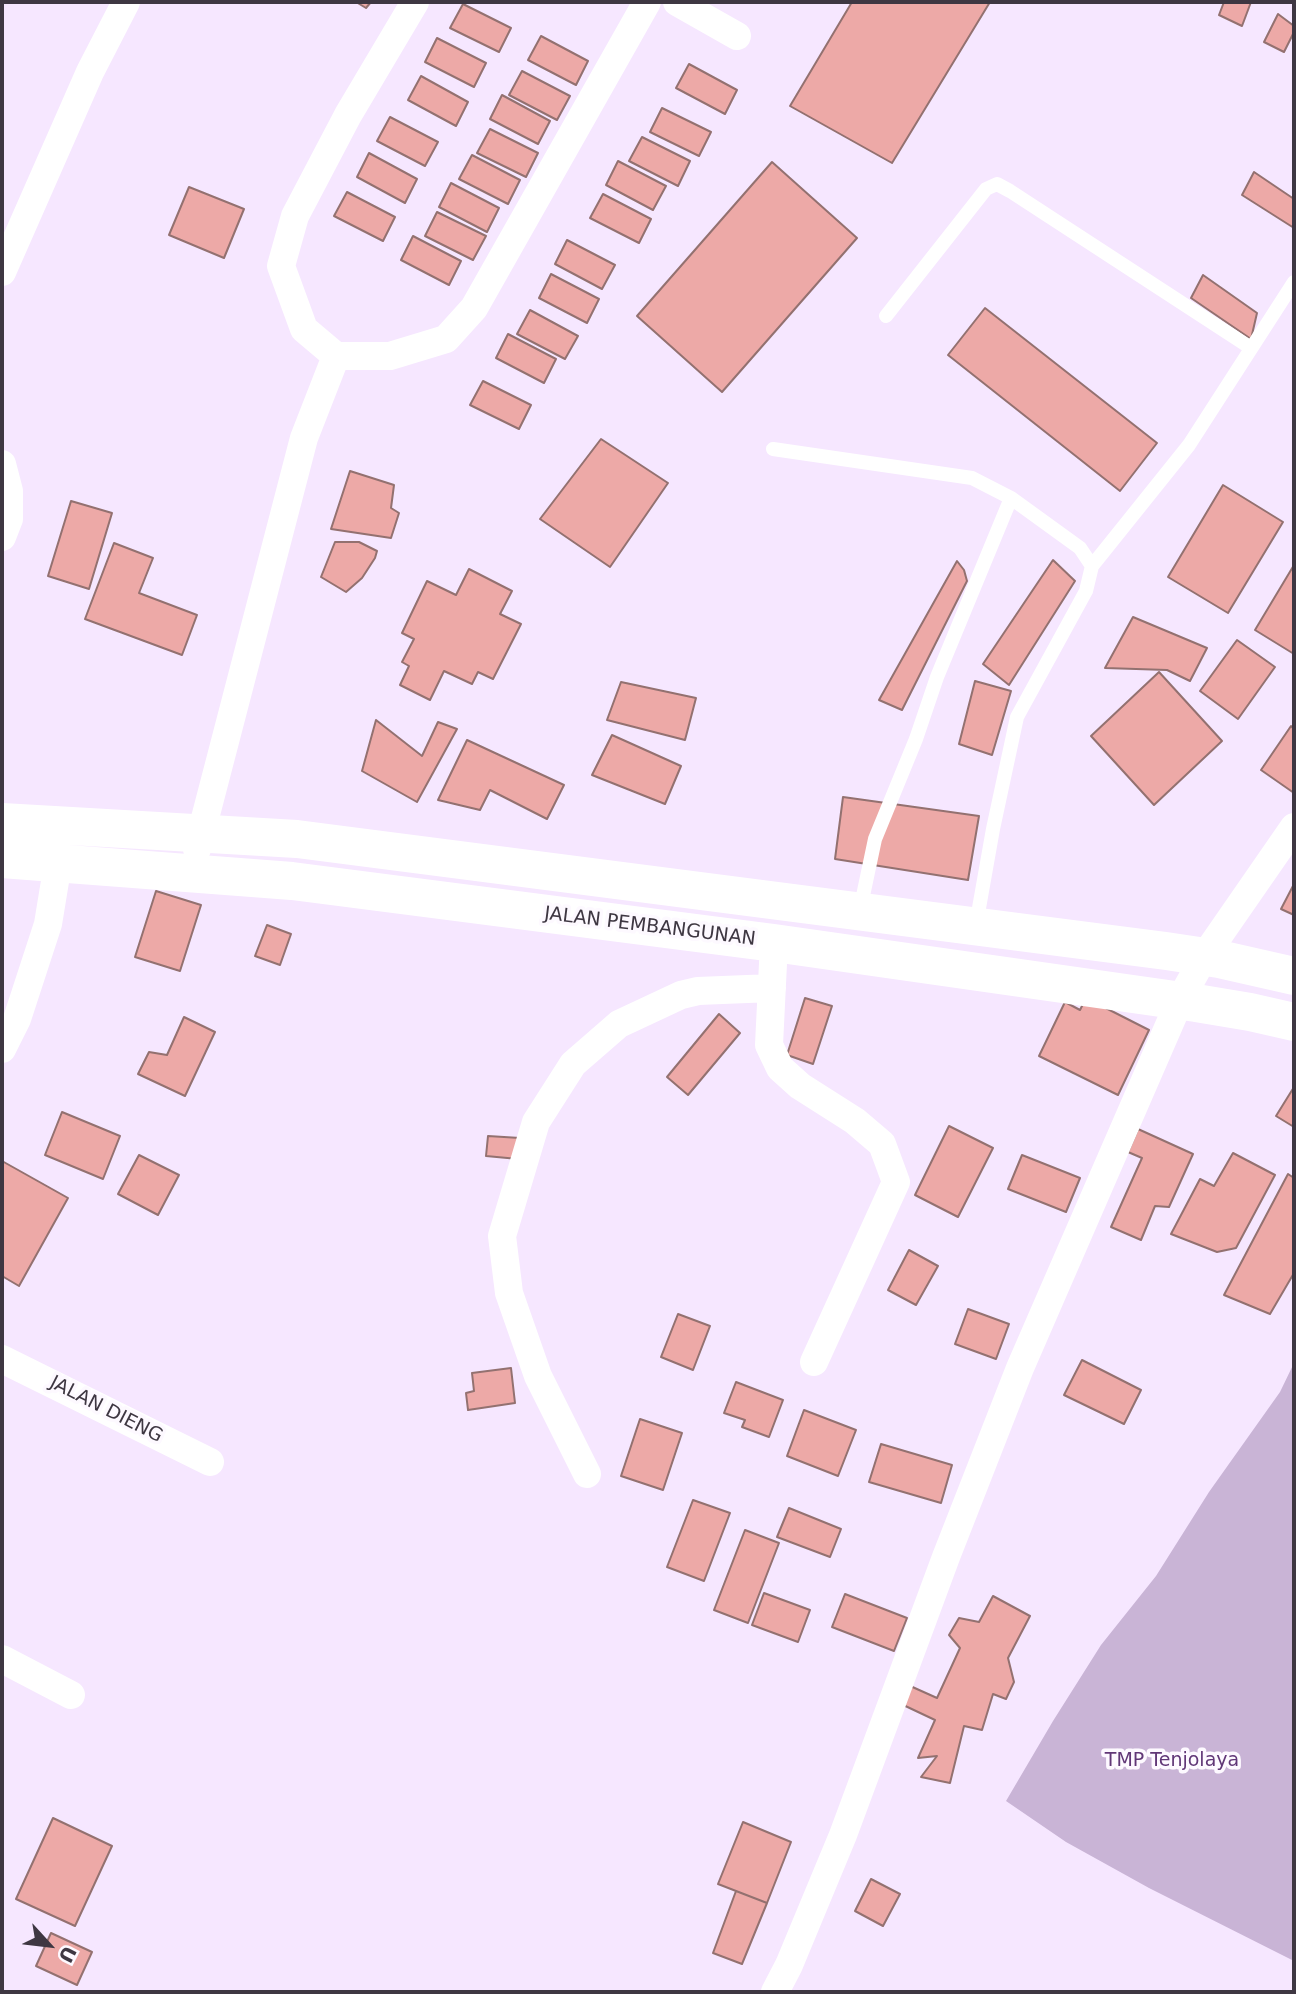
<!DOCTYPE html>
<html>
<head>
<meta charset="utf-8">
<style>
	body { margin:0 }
	#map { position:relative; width:1296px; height:1994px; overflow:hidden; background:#f6e7ff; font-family:"DejaVu Sans",sans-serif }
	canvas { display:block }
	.frame { position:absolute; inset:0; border:4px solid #3e3742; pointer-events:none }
	.north { position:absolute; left:14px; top:1910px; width:70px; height:70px; -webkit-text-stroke:5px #fdf9ff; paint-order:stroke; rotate:117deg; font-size:19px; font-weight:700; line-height:28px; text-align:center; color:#3e3742 }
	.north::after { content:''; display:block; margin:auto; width:24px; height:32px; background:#3e3742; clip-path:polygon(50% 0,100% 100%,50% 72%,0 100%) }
</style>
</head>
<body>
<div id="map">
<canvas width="1296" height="1994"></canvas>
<div class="frame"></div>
<div class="north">U</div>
</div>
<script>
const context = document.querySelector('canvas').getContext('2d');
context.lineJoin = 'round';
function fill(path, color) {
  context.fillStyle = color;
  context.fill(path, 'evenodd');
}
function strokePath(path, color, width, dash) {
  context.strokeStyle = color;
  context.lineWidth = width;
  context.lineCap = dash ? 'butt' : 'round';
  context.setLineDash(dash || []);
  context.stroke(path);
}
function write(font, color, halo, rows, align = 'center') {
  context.font = font + ' "DejaVu Sans",sans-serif';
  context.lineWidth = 7;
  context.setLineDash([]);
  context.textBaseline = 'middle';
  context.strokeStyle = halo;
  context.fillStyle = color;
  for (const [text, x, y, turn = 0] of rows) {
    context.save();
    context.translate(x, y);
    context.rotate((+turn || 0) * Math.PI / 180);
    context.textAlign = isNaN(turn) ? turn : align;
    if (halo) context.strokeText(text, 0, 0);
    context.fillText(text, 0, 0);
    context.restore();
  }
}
fill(new Path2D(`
	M1294 1363V1961L1149 1888 1066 1842 1006 1801 1053 1721 1101 1645 1156 1576 1209 1492 1280 1392Z`), '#c9b4d6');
const building = new Path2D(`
	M356 2H371L366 8Z
	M852 2H990L892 163 790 106Z
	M1224 2H1251L1242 26 1219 15Z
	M463 4 511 28 499 52 450 28Z
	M1278 14 1294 26V32L1284 52 1264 42Z
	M541 36 588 61 576 85 528 60Z
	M437 38 486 63 474 87 425 62Z
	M689 64 737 90 725 114 676 88Z
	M522 71 570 96 557 120 509 95Z
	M421 76 468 102 456 126 408 100Z
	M502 95 550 121 538 144 490 119Z
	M662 108 711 132 699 156 650 132Z
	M390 117 438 142 425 166 377 141Z
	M490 129 538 153 526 177 477 153Z
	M642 137 690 161 678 186 629 161Z
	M369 153 417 179 405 203 357 177Z
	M472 155 520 180 508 204 459 179Z
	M618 161 666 186 653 210 606 185Z
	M772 162 857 238 722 392 637 316Z
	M1254 172 1294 199V228L1242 195Z
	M451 183 499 208 487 232 439 207Z
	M189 187 244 209 224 258 169 235Z
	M347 192 395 217 383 241 334 216Z
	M603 194 651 219 639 243 590 218Z
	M437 212 486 236 473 260 425 236Z
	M413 236 461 261 449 285 401 260Z
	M567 240 615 265 602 289 555 264Z
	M551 274 599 299 587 323 539 298Z
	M1203 275 1257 313 1251 339 1191 298Z
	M985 308 1157 443 1120 491 948 355Z
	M530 310 578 336 565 359 517 334Z
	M508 334 556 359 544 383 496 358Z
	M483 381 531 405 519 429 470 405Z
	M601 439 668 483 610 567 540 519Z
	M350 471 394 485 391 508 399 513 391 538 331 529Z
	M1223 485 1283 522 1228 613 1168 577Z
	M71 501 112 513 89 589 48 576Z
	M335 542H359L377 551 375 558 362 578 346 592 321 577Z
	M114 543 153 558 139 593 197 615 182 655 85 619Z
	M1053 560 1075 581 1009 685 983 664Z
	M957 561 964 570 967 581 902 710 879 700Z
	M1294 565V654L1255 630Z
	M469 569 512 591 500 614 521 624 493 679 478 672 472 684 444 671 430 700 400 685 409 666 402 662 414 639 402 633 427 581 456 595Z
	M1133 617 1207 648 1190 681 1167 670 1105 668Z
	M1237 640 1275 667 1238 719 1200 691Z
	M1159 672 1222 741 1154 805 1091 736Z
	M975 681 1011 691 992 755 959 744Z
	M621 682 696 698 685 740 607 720Z
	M376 720 422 756 438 722 457 729 417 802 362 771Z
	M1291 726 1294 729V793L1261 770Z
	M612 735 681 766 665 804 592 775Z
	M467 740 564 785 547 819 490 790 480 810 438 800Z
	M843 797 979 816 968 880 835 859Z
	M1294 884V915L1281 909Z
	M156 891 201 905 180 971 135 957Z
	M267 925 291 934 280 965 255 956Z
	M805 998 832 1006 813 1064 787 1055Z
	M1086 998 1149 1030 1118 1095 1039 1056 1065 1002 1080 1010Z
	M719 1014 740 1033 688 1095 667 1077Z
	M184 1017 215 1032 185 1096 138 1074 149 1052 167 1055Z
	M1294 1087V1127L1276 1116Z
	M62 1112 120 1136 103 1179 45 1155Z
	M949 1126 993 1148 958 1217 915 1195Z
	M1138 1129 1193 1154 1169 1207 1155 1206 1141 1240 1111 1227 1142 1158 1128 1152Z
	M488 1136 520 1138 518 1159 486 1156Z
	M1233 1153 1275 1175 1236 1248 1217 1252 1171 1234 1200 1179 1214 1186Z
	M139 1155 179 1175 158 1215 118 1194Z
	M1022 1155 1080 1178 1066 1212 1008 1189Z
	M2 1161 68 1198 19 1286 2 1276Z
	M1288 1174 1294 1178V1273L1270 1314 1224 1295Z
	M909 1250 938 1266 916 1305 888 1290Z
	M968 1309 1009 1324 996 1359 955 1344Z
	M678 1314 710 1326 693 1370 661 1357Z
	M1082 1360 1141 1390 1124 1424 1064 1395Z
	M511 1368 515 1403 468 1410 466 1393 474 1391 472 1373Z
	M736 1382 783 1400 769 1437 742 1427 745 1420 724 1413Z
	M804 1410 856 1430 838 1476 787 1456Z
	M640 1419 682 1433 663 1490 621 1476Z
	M881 1444 952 1465 941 1503 869 1482Z
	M693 1500 730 1513 704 1581 667 1567Z
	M789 1508 841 1529 830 1557 777 1537Z
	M745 1530 779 1543 748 1623 714 1610Z
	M764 1593 810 1610 798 1642 752 1625Z
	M845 1594 907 1618 894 1651 832 1627Z
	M993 1596 1030 1616 1008 1658 1014 1682 1006 1699 993 1694 982 1730 964 1726 950 1783 921 1777 937 1756 918 1758 935 1720 899 1703 908 1685 937 1698 960 1648 949 1635 959 1618 979 1622Z
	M53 1818 112 1846 75 1926 16 1899Z
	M743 1822 791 1842 767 1903 718 1884Z
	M871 1879 900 1894 883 1926 855 1911Z
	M736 1891 767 1903 742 1964 713 1953Z
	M51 1933 92 1952 77 1985 36 1966Z`);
fill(building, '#eda9a7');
strokePath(building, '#937170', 2);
strokePath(new Path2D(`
	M886 316 986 189 997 184 1010 191 1251 348
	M773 449 972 478 1011 498 1080 548 1092 566 1086 591 1017 717 993 829 976 925
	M1092 566 1189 445 1294 282
	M860 910 875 839 916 739 937 677 1011 498`), '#fff', 14);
strokePath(new Path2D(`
	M677 2 737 36
	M2 272 90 72 126 2
	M336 356 304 329 281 266 295 216 348 115 415 2
	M2 464 9 491V519L2 537
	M197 849 304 438 336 356H390L446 339 474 308 647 2
	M774 943 769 1045 780 1068 800 1086 855 1121 882 1144 896 1182 814 1362
	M2 1049 17 1019 48 924 58 863
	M2 1359 210 1462
	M587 1474 538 1376 509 1293 502 1236 536 1122 573 1064 619 1024 681 995 698 991 772 988
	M2 1659 71 1695
	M775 1992 789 1965 843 1835 946 1557 1020 1368 1180 1000 1204 957 1294 827`), '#fff', 28);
strokePath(new Path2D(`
	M2 822 297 839 1166 951 1219 959 1294 976
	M2 859 292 881 774 943 1196 1003 1250 1012 1294 1022`), '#fff', 38);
write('19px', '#3e3742', '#fdf9ff', [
	["JALAN PEMBANGUNAN",650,927,7],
	["JALAN DIENG",106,1410,27]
]);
write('19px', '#613777', '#fdf9ff', [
	["TMP Tenjolaya",1172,1761]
]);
</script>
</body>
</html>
